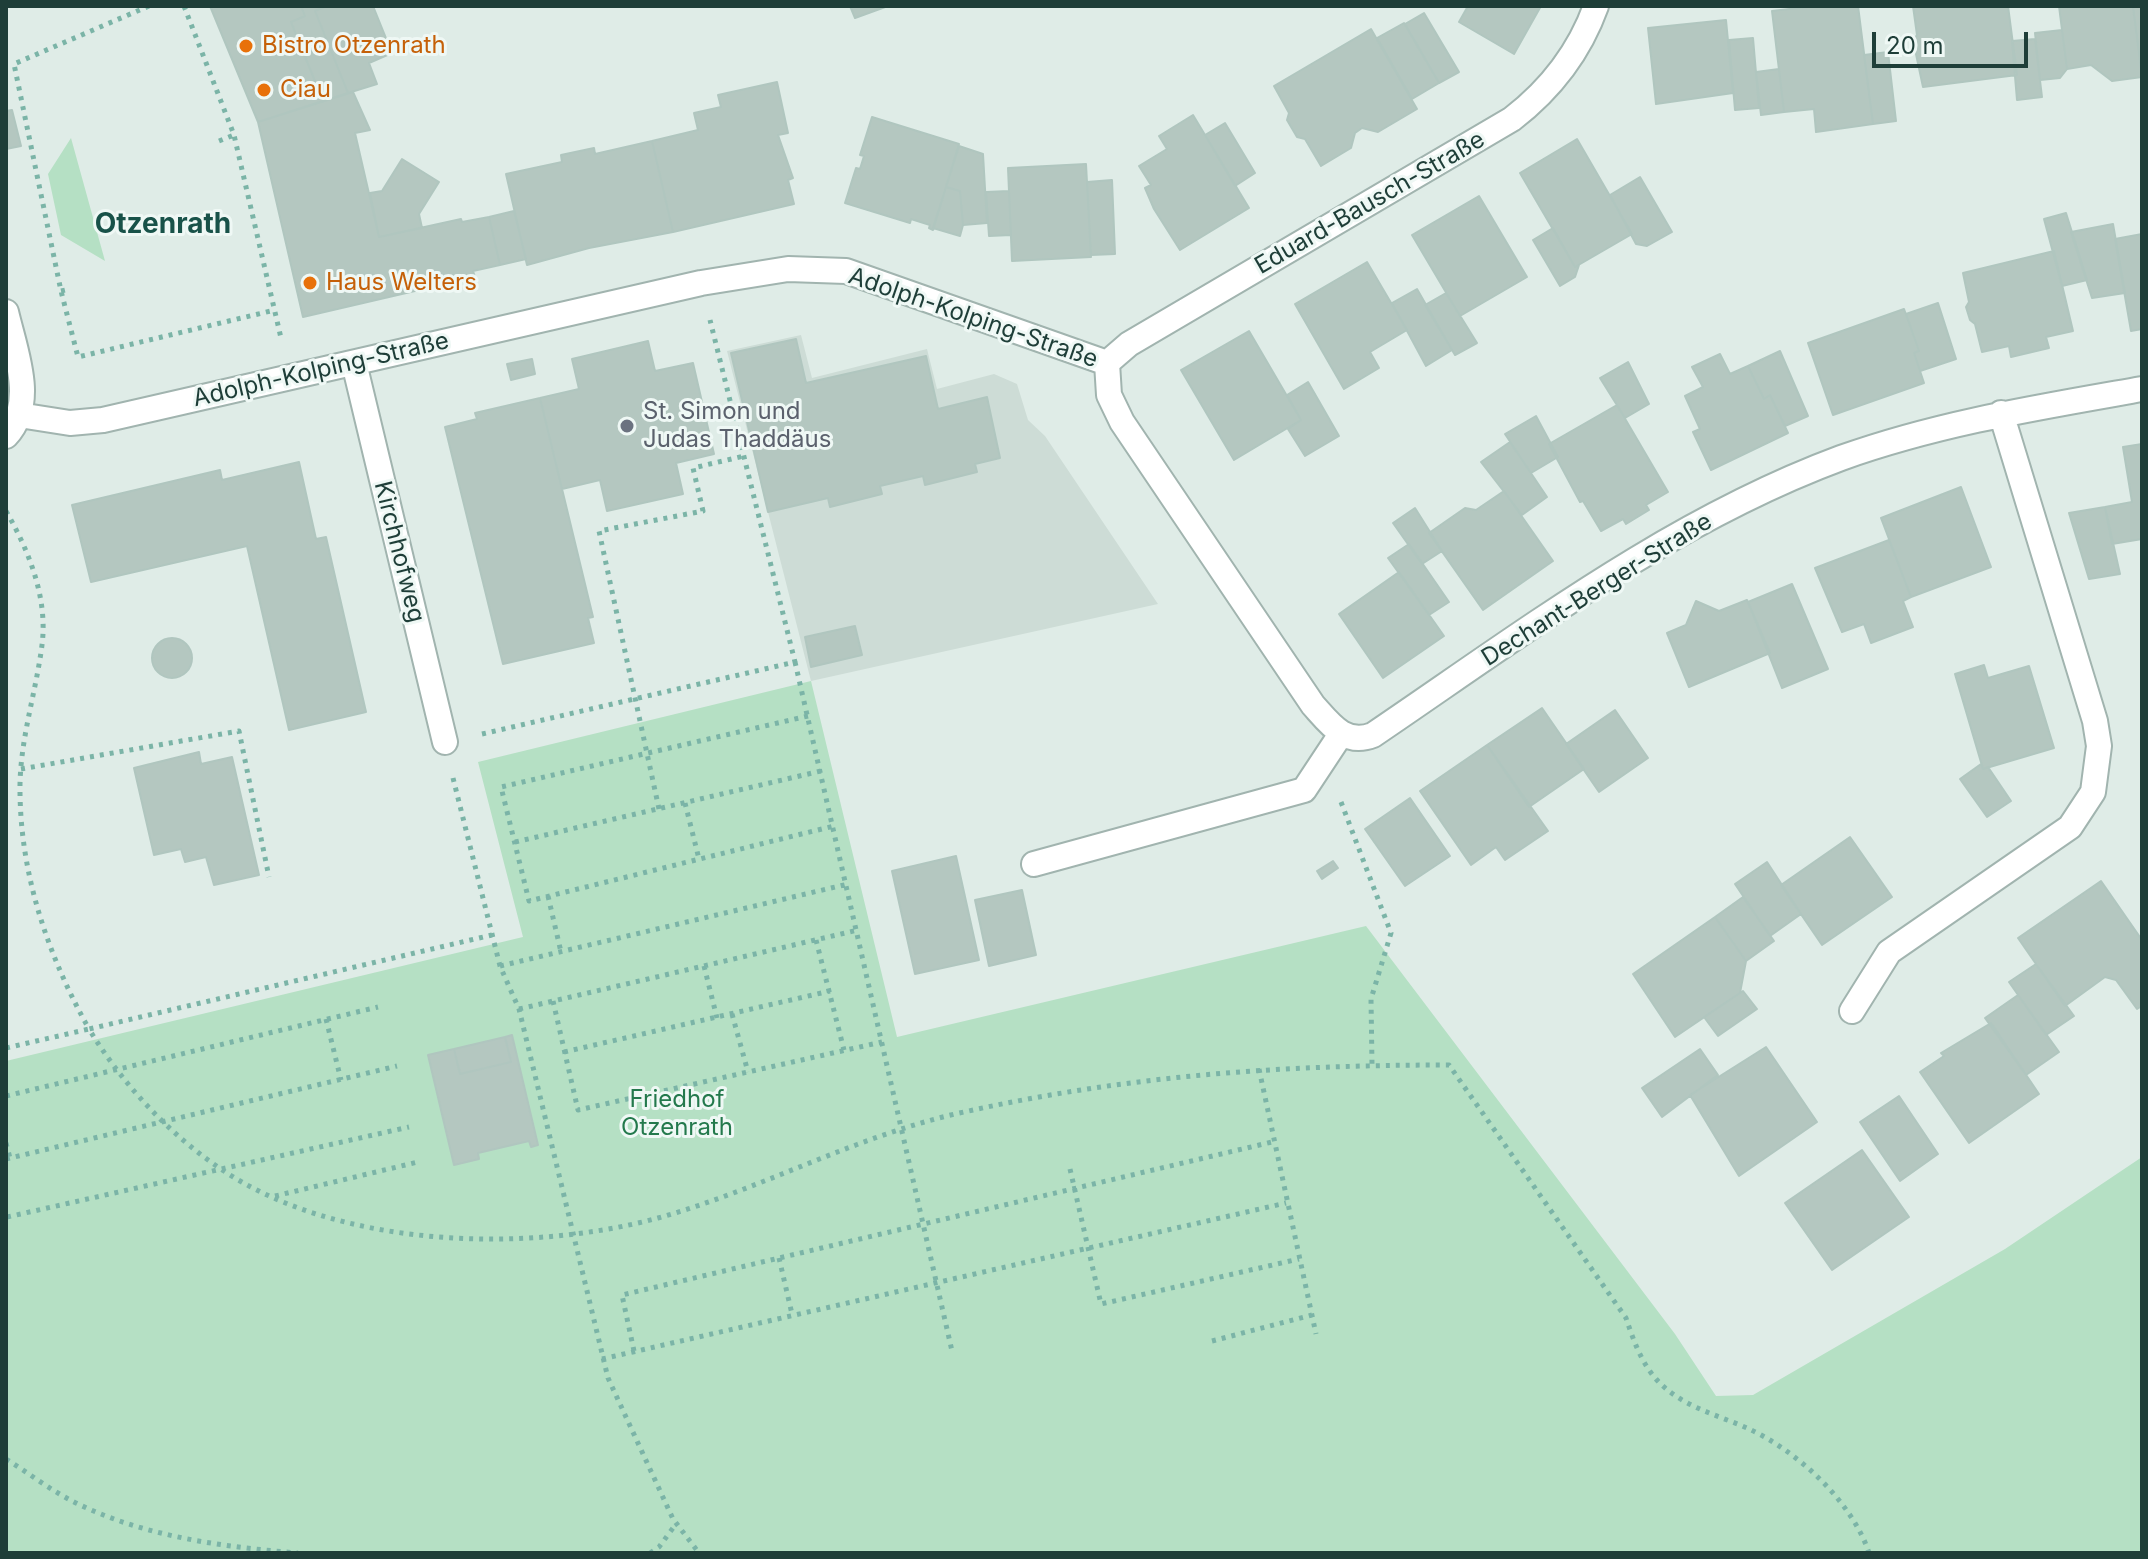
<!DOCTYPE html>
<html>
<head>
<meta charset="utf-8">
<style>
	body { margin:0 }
	#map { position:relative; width:2148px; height:1559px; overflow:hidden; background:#dfece7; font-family:Inter,sans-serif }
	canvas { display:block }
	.frame { position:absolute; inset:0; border:8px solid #1e3e38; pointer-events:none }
	.scale { position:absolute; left:1872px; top:32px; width:156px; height:36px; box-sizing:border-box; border:4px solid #1e3e38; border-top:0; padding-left:10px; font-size:24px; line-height:28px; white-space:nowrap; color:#1e3e38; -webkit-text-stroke:6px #eff8f5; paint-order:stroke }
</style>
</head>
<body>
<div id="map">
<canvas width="2148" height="1559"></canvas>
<div class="frame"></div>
<div class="scale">20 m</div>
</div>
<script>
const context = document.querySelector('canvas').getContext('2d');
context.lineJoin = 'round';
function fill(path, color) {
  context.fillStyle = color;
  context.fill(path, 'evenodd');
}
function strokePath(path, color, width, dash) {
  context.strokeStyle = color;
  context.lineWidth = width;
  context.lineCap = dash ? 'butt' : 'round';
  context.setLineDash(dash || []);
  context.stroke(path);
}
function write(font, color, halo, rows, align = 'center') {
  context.font = font + ' Inter,sans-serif';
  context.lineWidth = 6;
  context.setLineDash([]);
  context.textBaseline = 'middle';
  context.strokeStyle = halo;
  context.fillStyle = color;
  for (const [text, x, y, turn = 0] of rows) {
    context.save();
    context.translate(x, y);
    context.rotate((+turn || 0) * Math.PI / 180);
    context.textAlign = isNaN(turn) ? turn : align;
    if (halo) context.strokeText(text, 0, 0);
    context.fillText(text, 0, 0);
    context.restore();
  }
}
fill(new Path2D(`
	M801 335 812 378 927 349 937 389 994 374 1017 384 1028 420 1045 436 1158 604 811 681 727 351Z`), '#cddcd6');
fill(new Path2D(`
	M71 138 105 261 61 235 48 174Z
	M811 681 897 1037 1366 926 1675 1334 1716 1396 1753 1395 2005 1249 2142 1157V1553H6V1061L523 937 478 762Z`), '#b5e0c4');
const building = new Path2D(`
	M210 6H301L305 16 291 22 323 101 258 122Z
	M301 6H327L315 11 348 93 323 101 291 22 305 16Z
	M327 6H373L392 53 369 63 377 84 348 93 315 11Z
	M850 6H888L855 18Z
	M1468 6H1541L1514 54 1459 22Z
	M1815 6H1858L1873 124 1816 132 1814 109 1784 112 1772 11Z
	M1913 6H2008L2017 75 1923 87 1913 40 1917 35Z
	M2059 6H2133L2142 77 2112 81 2091 65 2067 69Z
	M2142 6V75L2133 7Z
	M1424 13 1459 72 1439 83 1405 24Z
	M1726 20 1733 93 1656 104 1648 28Z
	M1404 23 1439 83 1412 99 1377 38Z
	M1371 29 1417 109 1378 132 1362 128 1355 133 1351 148 1321 166 1305 139 1297 137 1287 120 1289 113 1274 86Z
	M2062 30 2067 69 2060 78 2040 80 2035 33Z
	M1753 38 1759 108 1735 110 1729 40Z
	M2035 39 2042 97 2017 100 2012 41Z
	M1888 52 1896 121 1873 124 1864 55Z
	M1779 69 1784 112 1761 115 1756 72Z
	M777 82 788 133 778 135 793 178 788 180 794 204 673 232 652 141 698 130 694 113 721 107 718 95Z
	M353 92 370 130 355 133 379 237 461 219 462 222 489 217 500 265 473 271 475 277 303 317 258 122Z
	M12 110 21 146 6 149V111Z
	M1193 115 1249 208 1180 250 1154 209 1145 188 1151 185 1139 166 1167 149 1159 136Z
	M872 117 959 144 933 230 929 228 930 225 911 219 910 223 845 203 856 168 860 169 864 156 860 155Z
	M1225 123 1255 173 1235 186 1205 135Z
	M1577 139 1632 234 1575 267 1520 173Z
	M652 141 673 232 589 248 527 265 506 174 562 162 561 155 594 148 595 154Z
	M959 146 983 154 987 223 963 225 960 191 946 187Z
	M402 159 439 182 419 214 422 228 379 237 370 193 382 191Z
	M1086 164 1091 257 1012 261 1008 168Z
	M1640 177 1672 232 1647 246 1636 244 1610 195Z
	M1112 180 1115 254 1091 255 1087 182Z
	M946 187 960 191 963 225 960 236 933 228Z
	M1009 191 1011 235 989 236 986 192Z
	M1479 196 1527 277 1460 316 1412 235Z
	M514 211 526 259 500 265 489 217Z
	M2066 213 2087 280 2062 286 2044 219Z
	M2113 224 2125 293 2092 298 2071 232Z
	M1553 228 1575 267 1579 265 1575 277 1560 286 1533 240Z
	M2142 234V329L2131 331 2115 239Z
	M2054 251 2073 331 2046 337 2049 348 2011 357 2009 346 1982 352 1975 324 1970 320 1966 307 1969 302 1963 273Z
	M1367 262 1407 330 1370 352 1379 368 1344 389 1295 304Z
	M1417 289 1452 350 1426 366 1392 303Z
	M1446 293 1477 343 1455 355 1425 305Z
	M1938 303 1956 359 1920 371 1914 353 1919 351 1906 314Z
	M1904 309 1919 351 1914 353 1924 383 1833 415 1808 343Z
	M1249 331 1301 420 1234 460 1181 370Z
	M796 339 806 383 926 356 938 409 987 397 1000 458 975 464 977 472 925 485 923 476 880 486 882 494 830 507 828 498 768 512 731 353Z
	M648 341 655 371 693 363 714 454 676 463 683 494 607 511 600 480 562 489 540 398 579 389 572 359Z
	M1780 351 1808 416 1785 426 1770 395 1764 399 1748 366Z
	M1720 354 1730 374 1748 366 1764 399 1770 395 1788 433 1711 470 1693 432 1700 429 1685 396 1703 387 1692 367Z
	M532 359 535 374 511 380 507 364Z
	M1628 362 1649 404 1625 418 1600 378Z
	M1308 382 1339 436 1305 456 1288 429 1301 420 1287 395Z
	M540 398 593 617 588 618 594 643 503 664 445 427 477 419 475 413Z
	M1617 405 1668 492 1646 505 1649 510 1626 524 1623 519 1601 531 1583 501 1580 502 1549 444Z
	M1536 416 1558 457 1531 473 1505 434Z
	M1510 442 1547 497 1522 515 1481 462Z
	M2142 444V539L2112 544 2105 507 2132 502 2123 447Z
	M299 462 316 539 326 537 366 712 289 730 247 546 91 582 72 505 220 470 222 480Z
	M1961 487 1991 567 1911 597 1881 518Z
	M1504 491 1553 561 1483 610 1429 533 1465 508 1476 510Z
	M2105 507 2120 574 2089 579 2069 513Z
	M1415 508 1442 551 1422 564 1393 523Z
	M1889 540 1911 597 1903 601 1913 627 1871 643 1864 624 1842 632 1815 568Z
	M1409 544 1449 602 1429 615 1388 558Z
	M1399 572 1444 636 1383 678 1339 614Z
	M1792 584 1828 669 1782 688 1748 602Z
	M1747 600 1770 653 1689 687 1667 633 1686 625 1696 601 1719 611Z
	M855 626 862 655 811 667 805 637Z
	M152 658a20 20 0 1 1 40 0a20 20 0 1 1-40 0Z
	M1984 665 1988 678 2029 666 2054 748 1983 769 1955 674Z
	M1542 708 1584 769 1529 807 1487 745Z
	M1615 710 1648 758 1599 792 1566 744Z
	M1487 745 1548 831 1505 860 1496 847 1471 865 1420 791Z
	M199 752 201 764 232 757 259 875 214 885 206 857 185 862 181 849 154 855 134 768Z
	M1981 764 1983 769 1988 767 2011 801 1987 817 1960 779Z
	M1410 798 1450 856 1405 886 1365 829Z
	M1850 837 1892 897 1822 945 1781 885Z
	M956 856 979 960 915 974 892 871Z
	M1333 861 1338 868 1322 879 1317 871Z
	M1767 862 1801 914 1770 936 1735 884Z
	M2101 881 2142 940V1006L2137 1009 2116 980 2105 977 2065 1006 2018 938Z
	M1022 890 1036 955 989 966 975 900Z
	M1743 897 1774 941 1746 961 1715 917Z
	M1715 917 1746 961 1740 993 1675 1037 1633 974Z
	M2036 964 2074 1016 2046 1035 2009 982Z
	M1743 991 1757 1009 1718 1036 1704 1017Z
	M2018 995 2059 1052 2026 1075 1985 1018Z
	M1991 1023 2039 1094 1969 1143 1920 1072 1944 1056 1941 1053Z
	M512 1035 538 1145 531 1147 529 1141 478 1153 479 1159 454 1165 428 1055 454 1049 460 1074 511 1062 505 1037Z
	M505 1037 511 1062 460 1074 454 1049Z
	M1766 1047 1817 1122 1739 1176 1690 1095Z
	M1700 1049 1718 1075 1662 1117 1642 1088Z
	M1899 1096 1938 1154 1900 1181 1860 1122Z
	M1862 1150 1909 1217 1832 1270 1785 1203Z`);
fill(building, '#b4c7c0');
strokePath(building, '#b0c6bf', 2);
const street = new Path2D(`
	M6 312C15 351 37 403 6 436
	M354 363 445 742
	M1107 363 1109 395 1122 422 1313 705C1330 724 1345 746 1373 735 1522 634 1671 521 1841 458 1939 423 2040 407 2142 389
	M1107 363 1129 344 1512 119C1551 89 1579 53 1596 6
	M19 415 70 423 103 420 701 283 788 269 846 271 1107 363
	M1034 864 1304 790 1341 734
	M1852 1011 1889 952 2070 827 2093 792 2099 746 2095 721 2001 413`);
strokePath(street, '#a1b4af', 28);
strokePath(new Path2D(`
	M149 6 14 64 61 291 78 357 275 310
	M184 6 234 135 281 338
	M219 141 234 135
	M61 291 70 289
	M6 511C29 551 48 598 42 645 36 692 21 736 20 784 19 871 47 954 89 1029L492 935
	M795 662 952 1351
	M808 716 501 787 529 901 834 826
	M482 734 795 662 710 320
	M21 769 239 731 269 877
	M453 778 500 966 519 1009 608 1378 673 1519 699 1553
	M1341 802 1391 933 1371 999 1372 1065
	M685 803 699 859
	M659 809 599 531 703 511 693 468 744 456
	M515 842 821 771
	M548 896 561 952
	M816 940 844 1050
	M500 966 848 884
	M704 966 717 1018
	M553 1001 578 1110 882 1042
	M519 1009 858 930
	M732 1014 748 1072
	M326 1019 341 1080
	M6 1048 89 1029C121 1082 167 1132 218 1167 334 1248 525 1254 658 1218 759 1190 852 1138 955 1114 1123 1076 1276 1065 1449 1065L1626 1318C1633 1339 1641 1362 1656 1379 1680 1406 1715 1414 1747 1428 1796 1450 1852 1501 1869 1553
	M564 1052 830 991
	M1259 1069 1316 1334
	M6 1096 378 1007
	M6 1143 10 1158
	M6 1159 397 1066
	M1070 1169 1101 1304 1299 1259
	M275 1196 418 1162
	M7 1217 409 1127
	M779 1258 792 1314
	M1212 1341 1312 1315
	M634 1351 622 1295 1272 1142
	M602 1359 1286 1203
	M6 1459C30 1474 53 1492 78 1504 147 1537 224 1547 298 1553
	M650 1553 659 1547 676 1524`), '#7bb4a7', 5, [4, 6]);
strokePath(street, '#fff', 24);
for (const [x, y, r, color] of [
	[246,46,8,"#e8710a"],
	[264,90,8,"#e8710a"],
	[310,283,8,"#e8710a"],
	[627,426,8,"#6b7280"]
]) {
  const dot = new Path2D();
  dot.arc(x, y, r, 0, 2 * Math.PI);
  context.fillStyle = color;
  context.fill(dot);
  strokePath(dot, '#eff8f5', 3);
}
write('24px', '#c56008', '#eff8f5', [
	["Bistro Otzenrath",262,46],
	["Ciau",280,90],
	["Haus Welters",326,283]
], 'left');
write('24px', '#1e3e38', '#eff8f5', [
	["Eduard-Bausch-Straße",1370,203,-30],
	["Adolph-Kolping-Straße",973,318,19],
	["Adolph-Kolping-Straße",321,370,-13],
	["Kirchhofweg",399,552,76],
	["Dechant-Berger-Straße",1597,590,-32]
]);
write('24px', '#5b616d', '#eff8f5', [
	["St. Simon und",643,412],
	["Judas Thaddäus",643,440]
], 'left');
write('24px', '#23794c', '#eff8f5', [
	["Friedhof",677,1100],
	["Otzenrath",677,1128]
]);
write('bold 28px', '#185249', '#eff8f5', [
	["Otzenrath",163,225]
]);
</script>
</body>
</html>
